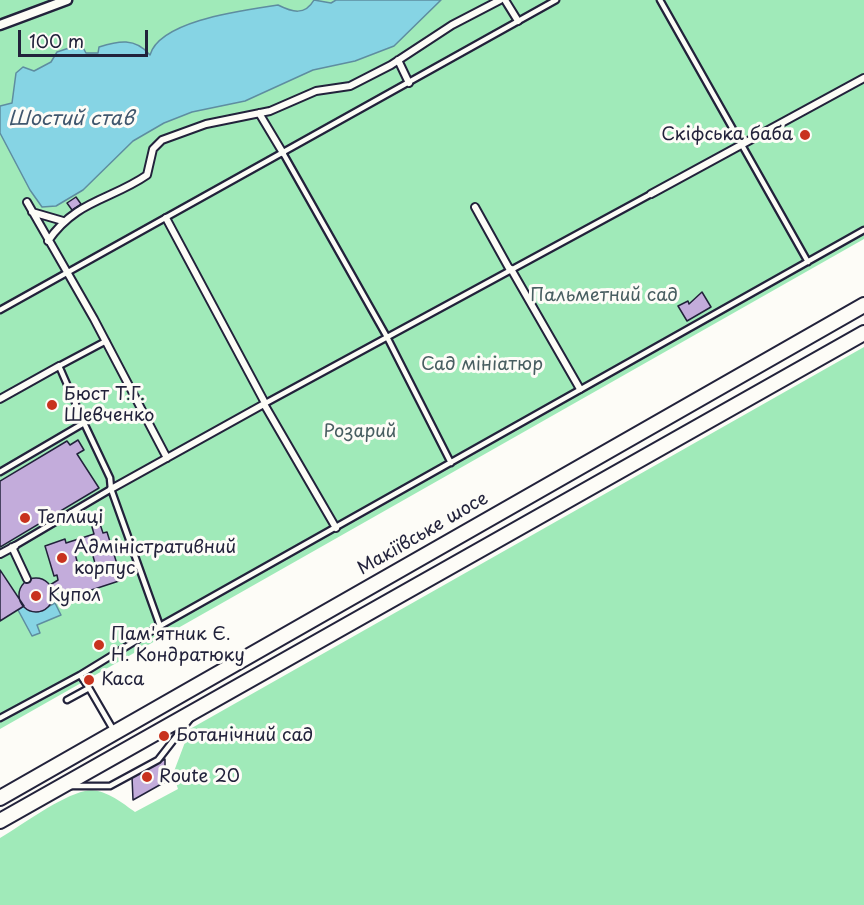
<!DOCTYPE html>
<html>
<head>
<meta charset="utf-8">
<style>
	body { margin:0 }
	#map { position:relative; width:864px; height:905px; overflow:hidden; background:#fdfcf7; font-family:"Playpen Sans",sans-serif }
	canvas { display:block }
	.scale { position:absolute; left:18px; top:30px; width:130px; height:27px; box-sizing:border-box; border:3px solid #22223b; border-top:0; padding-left:8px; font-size:18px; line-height:21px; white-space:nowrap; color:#22223b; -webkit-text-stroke:4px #fdfcf7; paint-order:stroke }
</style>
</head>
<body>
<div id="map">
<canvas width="864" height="905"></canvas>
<div class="scale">100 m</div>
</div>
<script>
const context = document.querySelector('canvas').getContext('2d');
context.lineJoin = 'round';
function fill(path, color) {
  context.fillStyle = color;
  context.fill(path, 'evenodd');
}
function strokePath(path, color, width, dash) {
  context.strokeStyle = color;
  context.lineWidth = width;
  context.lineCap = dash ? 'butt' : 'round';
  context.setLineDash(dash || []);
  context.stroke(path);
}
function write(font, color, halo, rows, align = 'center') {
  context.font = font + ' "Playpen Sans",sans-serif';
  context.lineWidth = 6;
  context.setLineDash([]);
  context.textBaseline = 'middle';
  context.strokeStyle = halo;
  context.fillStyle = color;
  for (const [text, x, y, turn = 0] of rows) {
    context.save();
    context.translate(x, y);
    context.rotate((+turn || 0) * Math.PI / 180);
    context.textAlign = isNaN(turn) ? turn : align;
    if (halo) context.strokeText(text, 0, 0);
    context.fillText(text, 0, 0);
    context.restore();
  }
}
fill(new Path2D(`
	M0 0H864V239L0 729Z
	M864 347V905H0V838C24 824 59 797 85 791 103 787 122 803 135 812L178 789 173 774 190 729Z`), '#a0eab9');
const water = new Path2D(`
	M314 0 331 3 336 0H441L394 46 355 61 313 70 245 101 192 112 164 123 133 141 83 190 56 206 42 207 30 190 0 133V106L12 103 16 73 23 67 34 71 51 62 57 52 81 44 86 53H98L99 47C118 41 135 37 150 55 160 20 246 10 278 5 292 12 305 16 314 0Z
	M55 603 61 615 37 625 40 633 32 636 18 610 24 606 38 612Z`);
fill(water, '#86d4e4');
strokePath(water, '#5e8da0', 1.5);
const building = new Path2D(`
	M76 197 81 204 72 210 67 203Z
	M702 292 711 307 687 321 678 306 688 301 689 304Z
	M78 440 84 450 77 454 99 488 0 547V481L67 441 70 445Z
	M100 524 103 533 107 532 122 580 70 597 67 590 53 592 50 585 58 580 57 575 54 576 45 546 65 539 66 543 94 534 92 527ZM90 545 96 567 80 572 74 550Z
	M0 570 24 606 0 621Z
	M19 595a17 17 0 1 1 34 0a17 17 0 1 1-34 0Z
	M165 759V782L133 800 132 777Z`);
fill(building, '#c3acdb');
strokePath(building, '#22223b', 1.5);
const service = new Path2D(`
	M660 0 808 262
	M283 153 387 337 451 463
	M0 310 556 0
	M264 404 651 194
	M84 423 59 366 106 341
	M0 472 84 423 110 478 111 489
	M16 545 111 489 160 626 80 675 89 688
	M160 626 864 230
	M67 700 89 688 114 731
	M0 718 80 675
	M72 786H110L158 760 190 719`);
const pedestrian = new Path2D(`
	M505 0 518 21
	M398 60 409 83
	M259 113 283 153
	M651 194 864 78
	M27 202 94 319 167 458
	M475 207 510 270
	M32 212 63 221
	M166 218 265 403
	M48 241C76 200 111 200 147 175L153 149 162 140 206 124 270 111 316 91 350 86 391 65 452 25 500 0
	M511 269 580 389
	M0 399 59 366
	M111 489 264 404 336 528
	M12 547 27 579
	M0 554 15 546`);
const minor = new Path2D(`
	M0 25 67 0`);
const primary = new Path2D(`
	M0 798 864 305
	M0 821 864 333`);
strokePath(service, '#22223b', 9);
strokePath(pedestrian, '#22223b', 10);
strokePath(minor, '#22223b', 13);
strokePath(primary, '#22223b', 18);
strokePath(service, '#fdfcf7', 4.5);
strokePath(pedestrian, '#fdfcf7', 6);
strokePath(minor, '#fdfcf7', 8);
strokePath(primary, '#fdfcf7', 14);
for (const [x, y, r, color] of [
	[805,135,6,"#c8321e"],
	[52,405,6,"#c8321e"],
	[25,518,6,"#c8321e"],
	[62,558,6,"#c8321e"],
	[36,596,6,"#c8321e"],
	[99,645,6,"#c8321e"],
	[89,680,6,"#c8321e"],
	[164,736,6,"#c8321e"],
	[147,777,6,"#c8321e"]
]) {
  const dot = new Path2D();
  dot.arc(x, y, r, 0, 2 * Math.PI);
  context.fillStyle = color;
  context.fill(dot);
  strokePath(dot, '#fdfcf7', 2);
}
write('18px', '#22223b', '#fdfcf7', [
	["Скіфська баба",793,135,"right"],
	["Бюст Т.Г.",64,395],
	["Шевченко",64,416],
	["Теплиці",37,518],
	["Адміністративний",74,548],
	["корпус",74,569],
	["Купол",48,596],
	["Пам'ятник Є.",111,635],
	["Н. Кондратюку",111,656],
	["Каса",101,680],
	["Ботанічний сад",176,736],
	["Route 20",159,777]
], 'left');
write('18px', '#485e61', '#fdfcf7', [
	["Пальметний сад",604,296],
	["Сад мініатюр",482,365],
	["Розарий",360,432]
]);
write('18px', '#22223b', '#fdfcf7', [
	["Макіївське шосе",423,534,-30]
]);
write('italic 20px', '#40576e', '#fdfcf7', [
	["Шостий став",71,119]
]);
</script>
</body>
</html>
